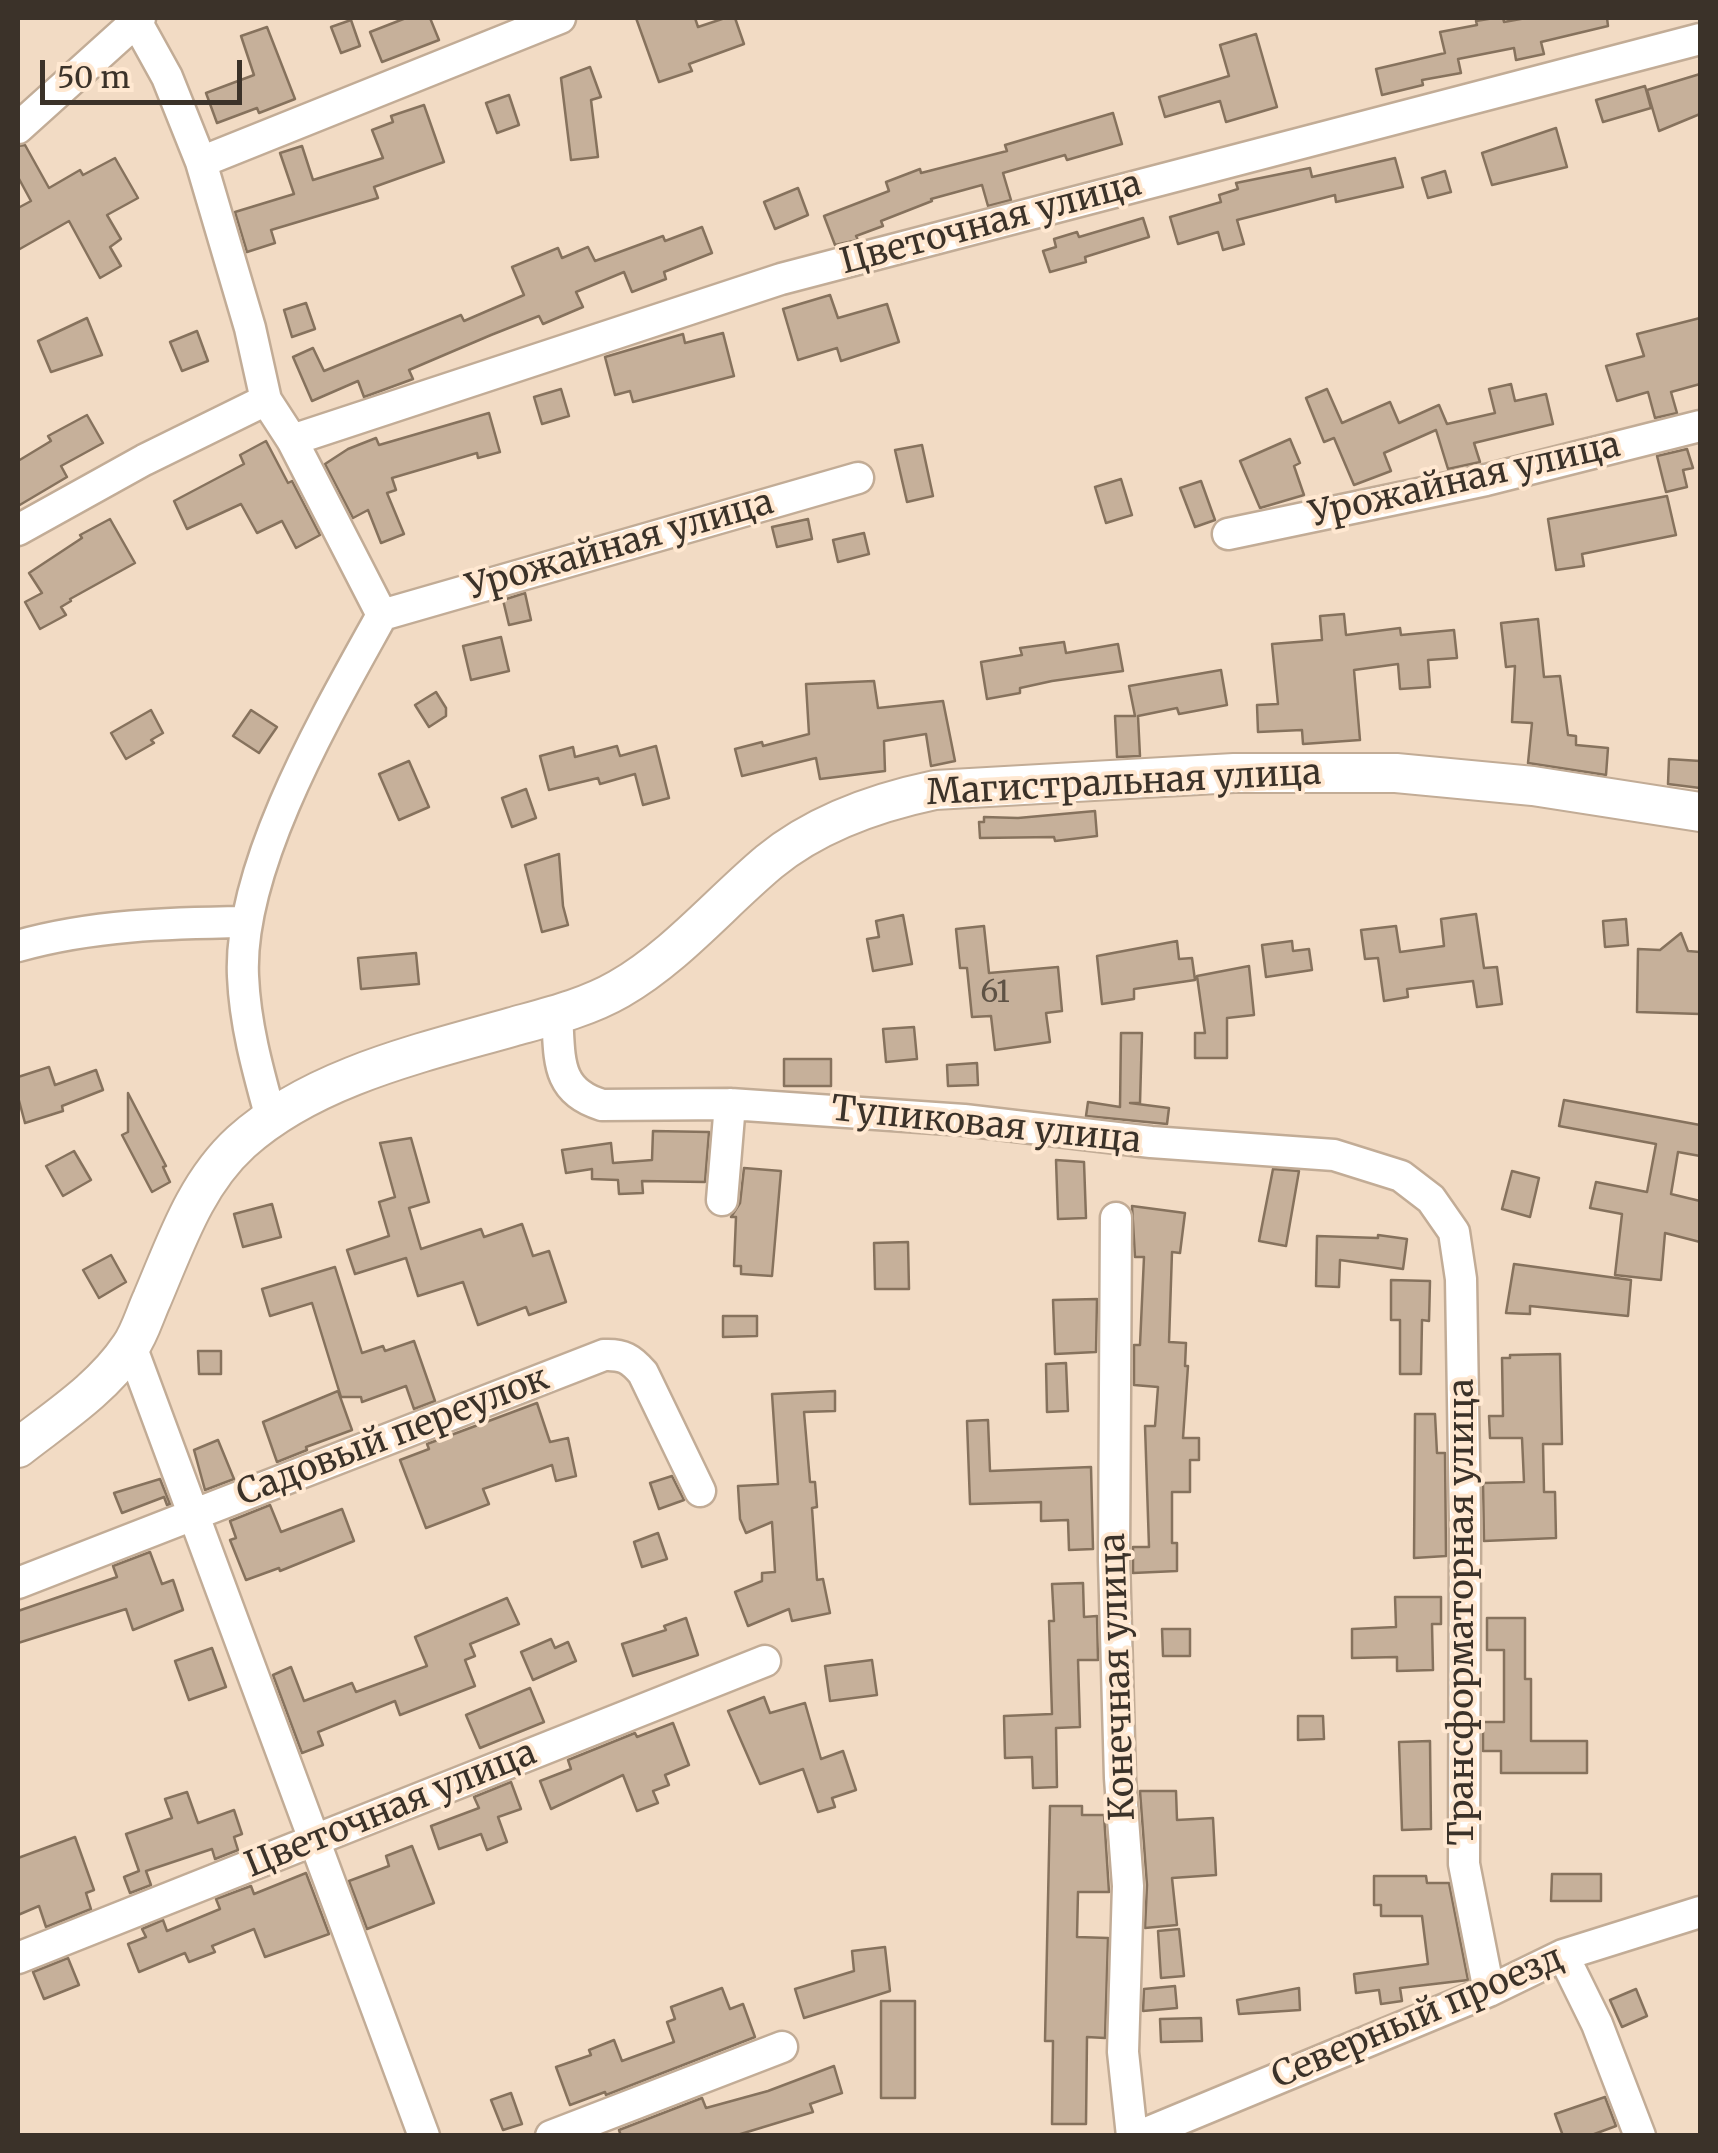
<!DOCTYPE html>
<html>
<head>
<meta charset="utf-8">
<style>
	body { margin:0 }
	#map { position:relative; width:1718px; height:2153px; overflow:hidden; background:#f2dbc4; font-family:Merriweather,serif }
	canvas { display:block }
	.frame { position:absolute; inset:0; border:20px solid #3b3229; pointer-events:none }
	.scale { position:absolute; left:40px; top:60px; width:202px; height:45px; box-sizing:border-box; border:5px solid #3b3229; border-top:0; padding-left:12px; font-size:30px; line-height:35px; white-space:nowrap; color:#3b3229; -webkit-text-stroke:8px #ffe8d1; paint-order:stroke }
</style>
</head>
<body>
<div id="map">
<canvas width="1718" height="2153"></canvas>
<div class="frame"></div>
<div class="scale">50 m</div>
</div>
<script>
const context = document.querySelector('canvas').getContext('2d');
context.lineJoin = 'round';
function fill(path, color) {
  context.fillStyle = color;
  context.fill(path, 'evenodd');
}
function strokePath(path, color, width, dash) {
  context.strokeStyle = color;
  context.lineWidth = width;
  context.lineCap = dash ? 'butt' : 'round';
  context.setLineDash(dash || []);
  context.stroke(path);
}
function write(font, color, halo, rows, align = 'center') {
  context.font = font + ' Merriweather,serif';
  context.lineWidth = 8;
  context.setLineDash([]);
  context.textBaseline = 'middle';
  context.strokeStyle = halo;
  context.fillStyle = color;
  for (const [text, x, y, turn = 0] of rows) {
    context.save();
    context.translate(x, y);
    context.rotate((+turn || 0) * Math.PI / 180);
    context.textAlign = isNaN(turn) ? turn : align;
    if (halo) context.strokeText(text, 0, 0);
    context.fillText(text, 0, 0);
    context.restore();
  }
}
const building = new Path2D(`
	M406 18H430L439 40 382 62 370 32Z
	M636 18H695L698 27 725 18H735L744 44 689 64 692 71 659 82Z
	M1494 18H1503L1504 22 1526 18H1607L1608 26 1541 42 1544 54 1516 60 1514 48 1458 59 1461 73 1422 80 1423 85 1382 95 1376 69 1445 53 1440 32 1477 25 1476 21Z
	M351 20 360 46 341 53 331 27Z
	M267 27 295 99 259 113 257 108 217 123 206 93 254 75 241 36Z
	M1256 34 1277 107 1226 122 1220 101 1165 117 1159 97 1229 76 1220 45Z
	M590 67 601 97 591 100 598 157 571 160 561 78Z
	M1700 74V114L1659 131 1647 90Z
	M1645 86 1651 108 1603 122 1596 100Z
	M509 95 519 125 497 133 486 103Z
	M424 105 444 162 374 187 378 198 271 230 275 243 247 252 235 212 294 194 280 153 302 146 313 180 383 158 372 130 393 122 391 116Z
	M1113 113 1122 144 1067 160 1065 155 1003 173 1011 200 988 206 982 185 931 199 932 201 881 221 883 226 856 236 858 240 835 245 824 216 889 191 886 182 920 169 921 173 1007 151 1005 145Z
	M1556 128 1567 167 1492 185 1482 153Z
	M25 145 49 188 80 170 83 175 115 158 138 198 107 215 121 239 110 247 121 266 100 278 69 221 18 250V208L31 201 18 177V146Z
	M1395 158 1403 187 1336 202 1335 195 1237 220 1244 244 1223 250 1218 232 1178 244 1170 217 1221 202 1219 195 1238 189 1236 183 1310 168 1312 177Z
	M1445 171 1451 192 1428 198 1422 178Z
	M798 188 808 215 775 229 764 202Z
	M1143 218 1149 237 1085 257 1086 262 1050 272 1043 251 1056 247 1054 239 1077 232 1079 237Z
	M702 227 712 253 664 272 666 279 632 292 624 272 576 292 583 307 543 324 539 316 491 335 409 370 413 379 364 397 358 381 312 401 293 357 313 348 324 371 461 315 464 321 524 295 512 267 558 248 562 258 588 247 595 261 663 236 665 241Z
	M830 295 838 318 887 304 899 342 841 361 837 348 798 360 783 309Z
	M306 303 315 329 292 337 284 310Z
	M87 318 102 355 51 372 38 341Z
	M1700 318V384L1671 392 1677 413 1655 418 1648 392 1617 401 1606 366 1644 356 1637 334Z
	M197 331 208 361 182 371 170 342Z
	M723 333 734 376 633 402 630 391 615 395 605 357 683 334 685 343Z
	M1511 384 1515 401 1546 394 1553 424 1474 443 1480 462 1448 469 1436 430 1384 453 1391 471 1354 485 1334 438 1324 442 1306 398 1327 389 1342 423 1390 402 1399 423 1439 405 1447 424 1495 413 1489 389Z
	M561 389 569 416 542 424 534 397Z
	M489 413 500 452 478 458 477 453 392 478 396 490 387 493 404 534 381 543 368 510 353 518 325 464 348 449 376 438 379 445Z
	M87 415 103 443 61 466 67 477 18 506V461L51 441 48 436Z
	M1290 439 1300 463 1294 466 1304 495 1260 508 1240 461Z
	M266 441 288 483 292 481 320 535 296 548 282 521 257 533 241 504 187 529 174 501 244 464 240 455Z
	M922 445 933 496 907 502 895 450Z
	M1687 449 1693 468 1683 470 1687 487 1666 492 1657 456Z
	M1121 479 1132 515 1106 523 1095 487Z
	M1201 481 1215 520 1195 527 1180 488Z
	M1667 496 1676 535 1582 554 1584 566 1556 570 1548 519Z
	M110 519 135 563 70 599 71 601 61 607 66 615 40 629 25 602 42 593 29 573 82 538 80 535Z
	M808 519 812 539 777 547 772 527Z
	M864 533 869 554 838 562 833 540Z
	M525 593 531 620 509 625 503 600Z
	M1344 614 1346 635 1400 628 1401 635 1454 630 1457 658 1428 660 1430 687 1400 689 1398 664 1354 670 1360 740 1303 744 1302 730 1258 732 1257 705 1278 704 1272 644 1322 640 1320 616Z
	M1538 619 1544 677 1560 676 1568 735 1576 736V745L1608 748 1606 775 1528 763 1532 723 1512 722 1515 666 1506 667 1501 623Z
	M501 637 509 671 471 680 463 646Z
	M1064 642 1066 653 1118 644 1123 671 1052 681 1020 688V693L987 699 981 662 1022 655 1020 648Z
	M1221 670 1227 705 1179 714 1177 708 1138 716 1140 756 1117 757 1115 716H1135L1129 686Z
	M874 681 878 708 943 701 955 761 931 766 926 734 884 741 885 771 820 779 816 758 742 776 735 749 762 742 763 746 809 734 806 684Z
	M436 692 446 708V716L429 727 415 705Z
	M151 710 163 733 151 740 154 743 126 759 111 733Z
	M251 710 277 727 259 753 233 736Z
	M617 746 620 756 656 746 669 798 643 805 635 774 600 784 598 778 549 790 540 756 573 747 575 757Z
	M1669 759 1700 761V788L1668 784Z
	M409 761 429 807 399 820 379 774Z
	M526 789 536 818 512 827 502 798Z
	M1095 811 1097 836 1055 841 1054 837 980 838 979 822H984V817L1018 818Z
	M559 854 563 906 568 925 542 932 525 865Z
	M1476 914 1484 968 1497 967 1502 1004 1477 1007 1473 981 1407 989 1408 997 1384 1001 1378 958 1365 959 1361 930 1396 926 1400 952 1444 946 1441 919Z
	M903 915 912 964 873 971 867 939 879 937 876 921Z
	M1626 919 1628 945 1605 947 1603 921Z
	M984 926 989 973 1058 967 1062 1011 1046 1013 1050 1042 995 1050 991 1016 972 1017 967 968H960L956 929Z
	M1681 933 1688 951 1700 952V1014L1637 1012 1638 949 1660 950Z
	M1177 941 1179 959 1192 958 1195 980 1134 989V999L1102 1004 1097 956Z
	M1292 941 1293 951 1309 949 1312 970 1266 977 1262 945Z
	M416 953 419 984 361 989 358 958Z
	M1249 966 1254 1015 1227 1018V1058H1195V1033H1205L1197 976Z
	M914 1027 917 1059 886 1062 883 1029Z
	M1121 1033H1142L1140 1103H1130L1169 1108 1167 1124 1086 1116 1088 1102 1120 1107Z
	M784 1059H831V1086H784Z
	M977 1063 978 1085 948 1086 947 1065Z
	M49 1067 55 1085 96 1070 103 1090 62 1106 63 1111 25 1123 18 1097V1077Z
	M128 1093 166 1166 163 1167 170 1182 152 1192 122 1135 128 1132Z
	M1564 1100 1700 1125V1156L1678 1152 1671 1194 1700 1201V1242L1665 1233 1661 1280 1615 1275 1622 1214 1590 1208 1596 1182 1647 1192 1656 1144 1559 1126Z
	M653 1131 709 1132 705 1182 642 1181 643 1193 619 1194 618 1180 592 1179V1169L566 1173 562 1150 611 1143 613 1163 652 1160Z
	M411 1138 429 1202 409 1208 421 1249 481 1229 484 1237 522 1224 533 1256 549 1251 566 1302 529 1315 526 1307 478 1325 463 1282 418 1296 406 1258 355 1274 347 1250 389 1236 379 1202 395 1197 380 1143Z
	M74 1151 91 1180 63 1196 46 1166Z
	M1056 1160 1084 1162 1086 1218 1058 1219Z
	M744 1168 781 1171 772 1276 741 1274V1266H734L736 1217H731L740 1203Z
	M1273 1169 1299 1171 1286 1246 1259 1241Z
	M1512 1171 1539 1178 1530 1217 1502 1209Z
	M272 1204 281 1237 243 1247 234 1214Z
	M1132 1206 1185 1213 1180 1253 1172 1252 1169 1342 1186 1343 1185 1366H1188L1183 1438H1199V1460H1190V1492H1172V1543H1177V1571L1133 1573V1547H1149L1145 1426H1155L1158 1387 1134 1385V1345H1140L1144 1257H1135Z
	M1378 1235 1407 1239 1403 1269 1340 1260 1339 1287 1316 1286 1317 1236 1378 1238Z
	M908 1242 909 1289H875L874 1243Z
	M111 1255 126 1282 99 1298 83 1270Z
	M1514 1264 1631 1280 1628 1316 1530 1306V1314L1506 1313Z
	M335 1267 362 1353 383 1346 385 1351 414 1341 435 1401 414 1409 406 1386 362 1402 361 1397H341L312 1303 270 1316 262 1289Z
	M1391 1280 1430 1281 1429 1321 1422 1320 1421 1374H1400V1320H1391Z
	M1097 1299 1096 1352 1055 1354 1053 1300Z
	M723 1316H757V1336L723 1337Z
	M198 1351H221V1374H199Z
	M1560 1354 1562 1444H1543L1544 1492H1555L1556 1538 1484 1541 1483 1483 1524 1482 1522 1438H1490L1489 1416H1503L1502 1358H1510V1355Z
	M1066 1363 1068 1411 1047 1412 1046 1364Z
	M338 1391 352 1430 306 1447 307 1450 277 1462 263 1422Z
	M835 1391V1411L804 1412 810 1482H815L817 1507 812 1508 817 1580 823 1579 830 1613 792 1621 789 1609 748 1626 735 1592 762 1581V1573L775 1572 772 1522 746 1533 740 1519 738 1486 778 1484 772 1394Z
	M537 1403 550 1442 568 1438 576 1476 556 1481 552 1465 483 1489 489 1504 426 1528 400 1460 429 1449 427 1444Z
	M1415 1414H1435L1437 1453H1445L1446 1556 1414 1558Z
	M988 1420 990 1471 1091 1467 1093 1549 1069 1550 1068 1520 1041 1521V1502L970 1504 967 1421Z
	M218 1440 234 1479 205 1490 194 1450Z
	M672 1476 684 1500 659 1509 650 1483Z
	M160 1479 170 1504 167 1505 164 1497 122 1513 114 1493Z
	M270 1505 281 1532 342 1509 354 1541 280 1571 279 1568 246 1580 230 1540 236 1538 230 1521Z
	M658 1533 667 1559 642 1567 634 1542Z
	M150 1552 162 1584 173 1580 183 1610 133 1630 126 1609 18 1643V1611L117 1577 113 1566Z
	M1083 1583 1084 1617 1097 1616 1098 1660H1078L1080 1727 1056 1728 1057 1787 1033 1788 1032 1757 1005 1758 1004 1716 1052 1714 1049 1621H1054L1052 1584Z
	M1395 1597H1441V1624H1432L1433 1670 1397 1671V1657L1352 1658V1629L1396 1627Z
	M507 1598 519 1624 470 1644 475 1656 465 1660 475 1686 400 1715 395 1701 318 1732 323 1745 302 1753 273 1675 291 1667 304 1701 352 1683 356 1692 427 1666 415 1637Z
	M686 1618 698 1655 633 1676 622 1644 666 1630 664 1626Z
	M1487 1618H1525V1679H1531V1741H1587V1773H1501V1751H1483V1722H1504V1650H1487Z
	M1162 1629H1190V1656H1163Z
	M551 1639 555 1648 568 1642 576 1661 533 1680 521 1652Z
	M212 1648 226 1687 189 1700 175 1661Z
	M872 1660 877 1695 830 1701 825 1666Z
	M530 1688 544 1722 480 1748 466 1715Z
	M764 1697 770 1713 805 1703 821 1759 843 1751 856 1790 832 1798 835 1807 818 1812 803 1769 760 1784 728 1711Z
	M1298 1716H1323L1324 1739 1298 1740Z
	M673 1723 689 1765 665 1775 669 1785 653 1791 658 1803 637 1811 623 1775 551 1809 540 1781 571 1769 568 1760 635 1733 637 1737Z
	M1430 1741 1431 1829 1402 1830 1399 1742Z
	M511 1782 521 1809 498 1817 507 1842 487 1850 481 1834 439 1849 431 1826 479 1808 474 1797Z
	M1140 1791H1176L1177 1820 1213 1818 1216 1875 1172 1878 1177 1925 1145 1928 1147 1885Z
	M187 1792 198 1823 234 1810 242 1834 234 1837 238 1850 215 1859 212 1849 146 1871 151 1885 130 1893 124 1877 139 1871 126 1834 172 1818 165 1799Z
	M1050 1806H1082V1815H1104L1109 1892H1078L1077 1937 1108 1938 1105 2038 1087 2037 1086 2124H1052L1053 2041H1045Z
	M75 1837 94 1890 86 1893 91 1909 46 1927 39 1906 18 1915V1858Z
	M412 1846 434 1903 367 1929 349 1881 389 1866 386 1856Z
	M306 1873 329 1934 265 1957 254 1929 212 1946 215 1952 189 1962 185 1953 139 1972 128 1944 146 1937 142 1929 163 1920 167 1931 220 1909 216 1899 251 1886 254 1894Z
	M1552 1874H1601V1901H1551Z
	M1374 1876H1426L1427 1883H1449L1468 1980 1400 1988 1402 2001 1381 2004 1379 1990 1356 1993 1354 1974 1428 1964 1422 1916H1381V1905H1374Z
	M1179 1929 1184 1976 1161 1978 1158 1931Z
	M885 1947 890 1991 804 2018 795 1989 854 1971 852 1951Z
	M68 1958 79 1985 44 1999 33 1972Z
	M1175 1986 1177 2008 1143 2011 1144 1989Z
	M722 1988 730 2009 743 2004 755 2037 606 2095 605 2092 570 2105 556 2067 591 2055 589 2050 614 2040 622 2061 674 2042 667 2022 675 2019 671 2007Z
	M1299 1988 1300 2010 1239 2014 1237 2000Z
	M1636 1989 1647 2016 1622 2027 1610 2000Z
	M881 2001H915V2098H881Z
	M1201 2018 1202 2041 1161 2042 1160 2019Z
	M834 2066 842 2093 810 2104 813 2112 734 2136H621L619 2130 702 2098 706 2108 768 2091Z
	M511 2093 522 2124 503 2130 491 2100Z
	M1605 2097 1616 2126 1589 2136H1563L1555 2114Z`);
fill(building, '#c6b09a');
strokePath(building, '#86725d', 2.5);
const minor = new Path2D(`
	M136 21 167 77 201 162 250 328 266 400 292 440 382 615C329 711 238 865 243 976 245 1025 258 1071 271 1118
	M18 128 140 18
	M201 162 560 18
	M292 440 781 279 1700 39
	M18 530 144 460 266 400
	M1228 534 1486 480 1700 426
	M382 615 858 478
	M18 946C92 925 169 923 246 922
	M557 1015C560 1058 555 1091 602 1105L730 1104 964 1120 1151 1142 1334 1155 1401 1176 1431 1199 1454 1232 1461 1279 1465 1521 1464 1864 1489 1991
	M722 1200 730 1104
	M1116 1218 1114 1560 1120 1778 1128 1886 1123 2052 1132 2136
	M131 1346 424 2136
	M18 1583 604 1355C623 1354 631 1359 643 1373L700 1491
	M1563 1955 1597 2024 1640 2136
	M18 1958 765 1661
	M551 2136 782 2047
	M1139 2136 1489 1991 1563 1955 1700 1912`);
const tertiary = new Path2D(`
	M18 1448C56 1418 102 1389 130 1347 140 1333 145 1314 152 1299 176 1243 195 1184 241 1142 313 1077 421 1053 512 1027 548 1017 586 1008 619 989 676 956 719 904 769 862 815 824 878 802 935 790L1234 773H1396L1533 786 1700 812`);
strokePath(minor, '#c2ac96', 35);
strokePath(tertiary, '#c2ac96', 42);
strokePath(minor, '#fff', 30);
strokePath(tertiary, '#fff', 38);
write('30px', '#5e5245', null, [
	["61",995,994]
]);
write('35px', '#3b3229', '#ffe8d1', [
	["Цветочная улица",991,224,-15],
	["Урожайная улица",1465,481,-13],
	["Урожайная улица",620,546,-16],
	["Магистральная улица",1124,784,-3],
	["Тупиковая улица",986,1126,6],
	["Садовый переулок",393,1437,-21],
	["Трансформаторная улица",1463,1612,-90],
	["Конечная улица",1119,1677,-92],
	["Цветочная улица",391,1810,-22],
	["Северный проезд",1418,2018,-23]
]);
</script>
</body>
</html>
